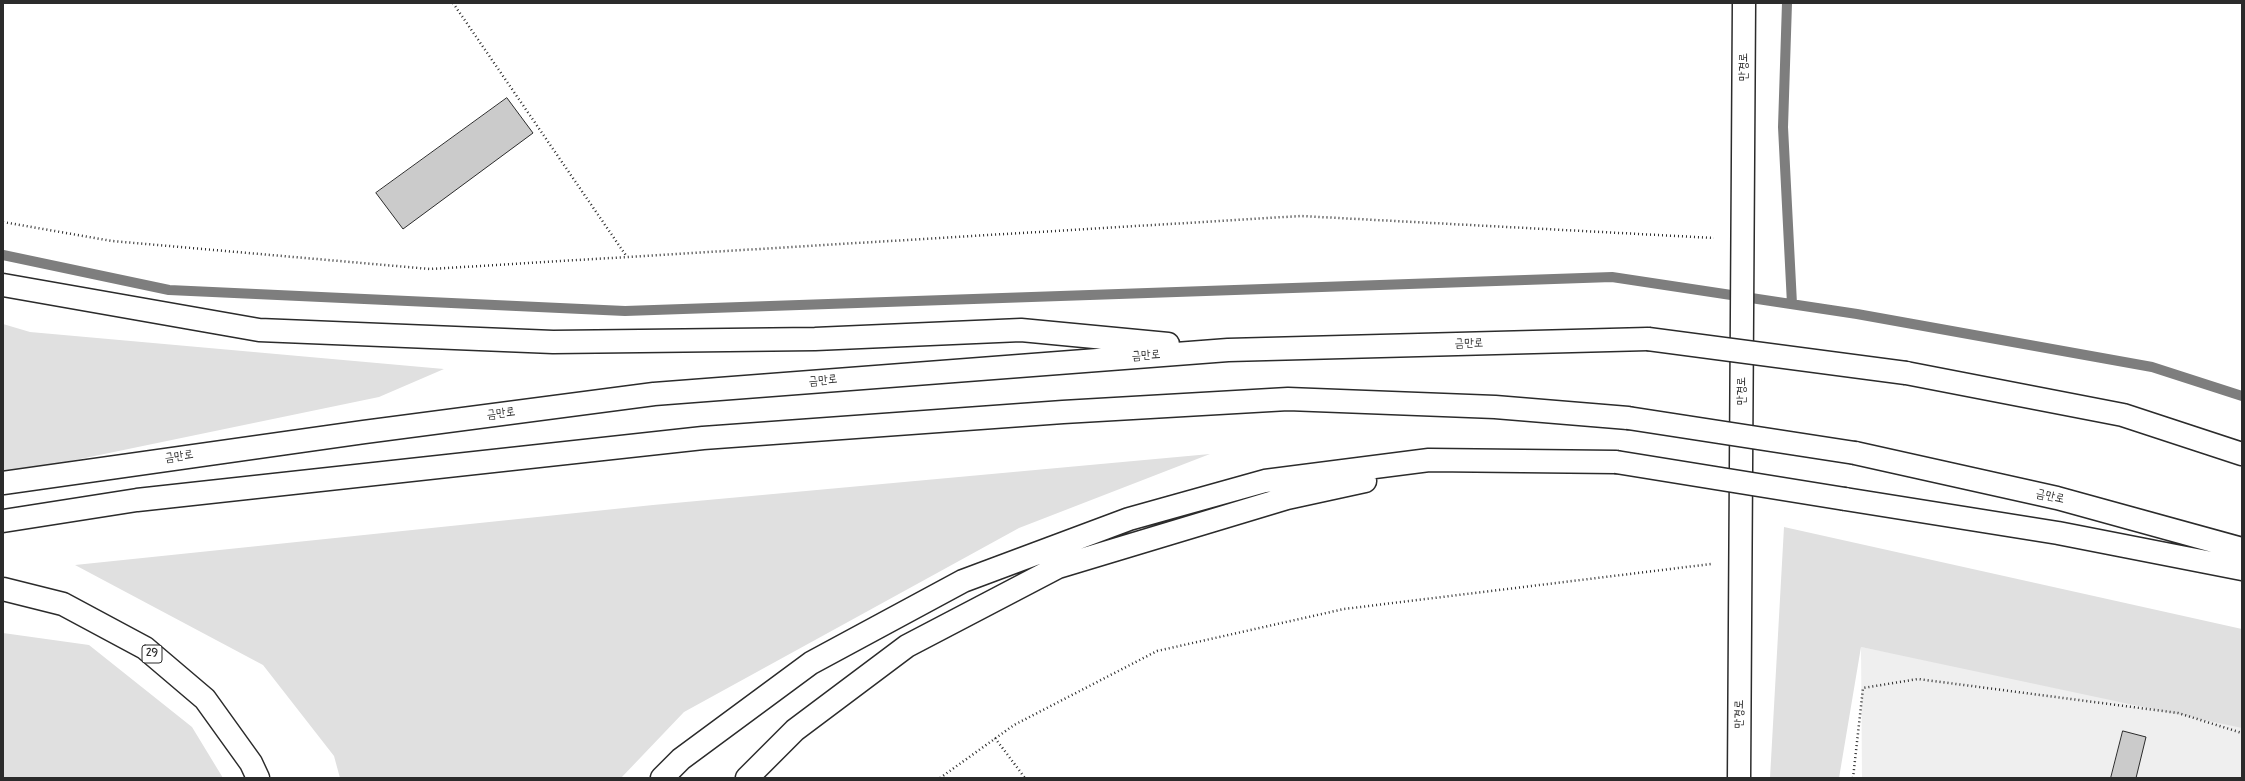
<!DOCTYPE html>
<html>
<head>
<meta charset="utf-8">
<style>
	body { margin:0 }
	#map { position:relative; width:2245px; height:781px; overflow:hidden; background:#fff; font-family:Mynerve,sans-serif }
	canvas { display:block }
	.frame { position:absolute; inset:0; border:4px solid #2b2b2b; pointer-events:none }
</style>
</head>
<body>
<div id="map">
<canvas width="2245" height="781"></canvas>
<div class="frame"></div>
</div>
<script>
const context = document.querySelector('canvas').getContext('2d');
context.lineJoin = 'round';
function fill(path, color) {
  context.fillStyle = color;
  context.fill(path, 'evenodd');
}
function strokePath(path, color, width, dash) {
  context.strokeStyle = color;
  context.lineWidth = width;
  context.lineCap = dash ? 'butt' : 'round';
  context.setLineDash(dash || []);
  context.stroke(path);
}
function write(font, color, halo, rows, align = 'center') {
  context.font = font + ' Mynerve,"Poor Story",sans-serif';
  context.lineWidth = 3;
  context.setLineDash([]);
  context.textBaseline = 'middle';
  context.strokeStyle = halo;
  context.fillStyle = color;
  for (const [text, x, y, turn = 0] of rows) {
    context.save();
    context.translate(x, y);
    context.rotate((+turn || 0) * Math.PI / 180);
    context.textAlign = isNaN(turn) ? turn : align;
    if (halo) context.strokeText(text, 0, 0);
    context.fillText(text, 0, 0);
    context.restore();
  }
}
fill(new Path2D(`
	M1861 647 2242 723V778H1862Z`), '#efefef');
fill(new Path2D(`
	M3 324 30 332 444 369 379 397 3 475Z
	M1210 454 1019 528 684 712 621 778H340L334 756 263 665 75 565 653 505Z
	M1784 527 2242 629V728L1861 647 1839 778H1770Z
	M3 633 89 645 192 727 223 778H3Z`), '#e0e0e0');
strokePath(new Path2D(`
	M1787 3 1783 127 1792 304
	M3 255 169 290 625 311 1612 277 1857 314 2152 367 2242 396`), '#7e7e7e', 10);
const building = new Path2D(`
	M507 98 533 133 403 229 376 193Z
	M2123 731 2146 737 2136 778H2111Z`);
fill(building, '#cbcbcb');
strokePath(building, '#2b2b2b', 1);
const major = new Path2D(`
	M1739 778 1744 3`);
const highway = new Path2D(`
	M3 285 259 330 553 342 815 339 1021 330 1168 344
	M1906 373 2123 415 2242 454
	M1855 453 2057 498 2242 549
	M3 483 364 432 654 394 1228 350 1648 339
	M1845 499 2058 533 2242 569
	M3 521 137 500 703 438 1063 412 1288 399 1495 407 1628 418
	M3 589 63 604 145 648 205 699 251 763 258 778
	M662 778 681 759 811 663 963 581 1129 519 1265 481 1429 460 1616 462
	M747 778 795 730 907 646 1058 567 1287 498 1365 481`);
strokePath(major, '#2b2b2b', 25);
strokePath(highway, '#2b2b2b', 25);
strokePath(new Path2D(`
	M453 3 627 257
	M3 222 112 241 430 269 1301 216 1714 238
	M995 738 1025 778
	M940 778 1014 725 1157 651 1344 609 1711 564
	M1853 778 1863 688 1918 679 2178 713 2242 733`), '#2b2b2b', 2.5, [1, 3]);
strokePath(major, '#fff', 22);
strokePath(highway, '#fff', 22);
const highwayBridge = new Path2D(`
	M1648 339 1906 373
	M1628 418 1855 453
	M1616 462 1845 499`);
strokePath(highwayBridge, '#2b2b2b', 25, []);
strokePath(highwayBridge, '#fff', 22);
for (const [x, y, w] of [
	[152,654,20]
]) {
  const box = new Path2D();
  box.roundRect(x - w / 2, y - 9, w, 18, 3);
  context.fillStyle = '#fff';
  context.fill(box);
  strokePath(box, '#2b2b2b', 1);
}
write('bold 11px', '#2b2b2b', null, [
	["29",152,654]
]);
write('12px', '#2b2b2b', '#fff', [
	["만경로",1744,67,-90],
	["금만로",1469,344,-1],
	["금만로",1146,356,-4],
	["금만로",823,381,-5],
	["만경로",1742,391,-90],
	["금만로",501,414,-7],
	["금만로",179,457,-8],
	["금만로",2050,497,13],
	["만경로",1740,714,-89]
]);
</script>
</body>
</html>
